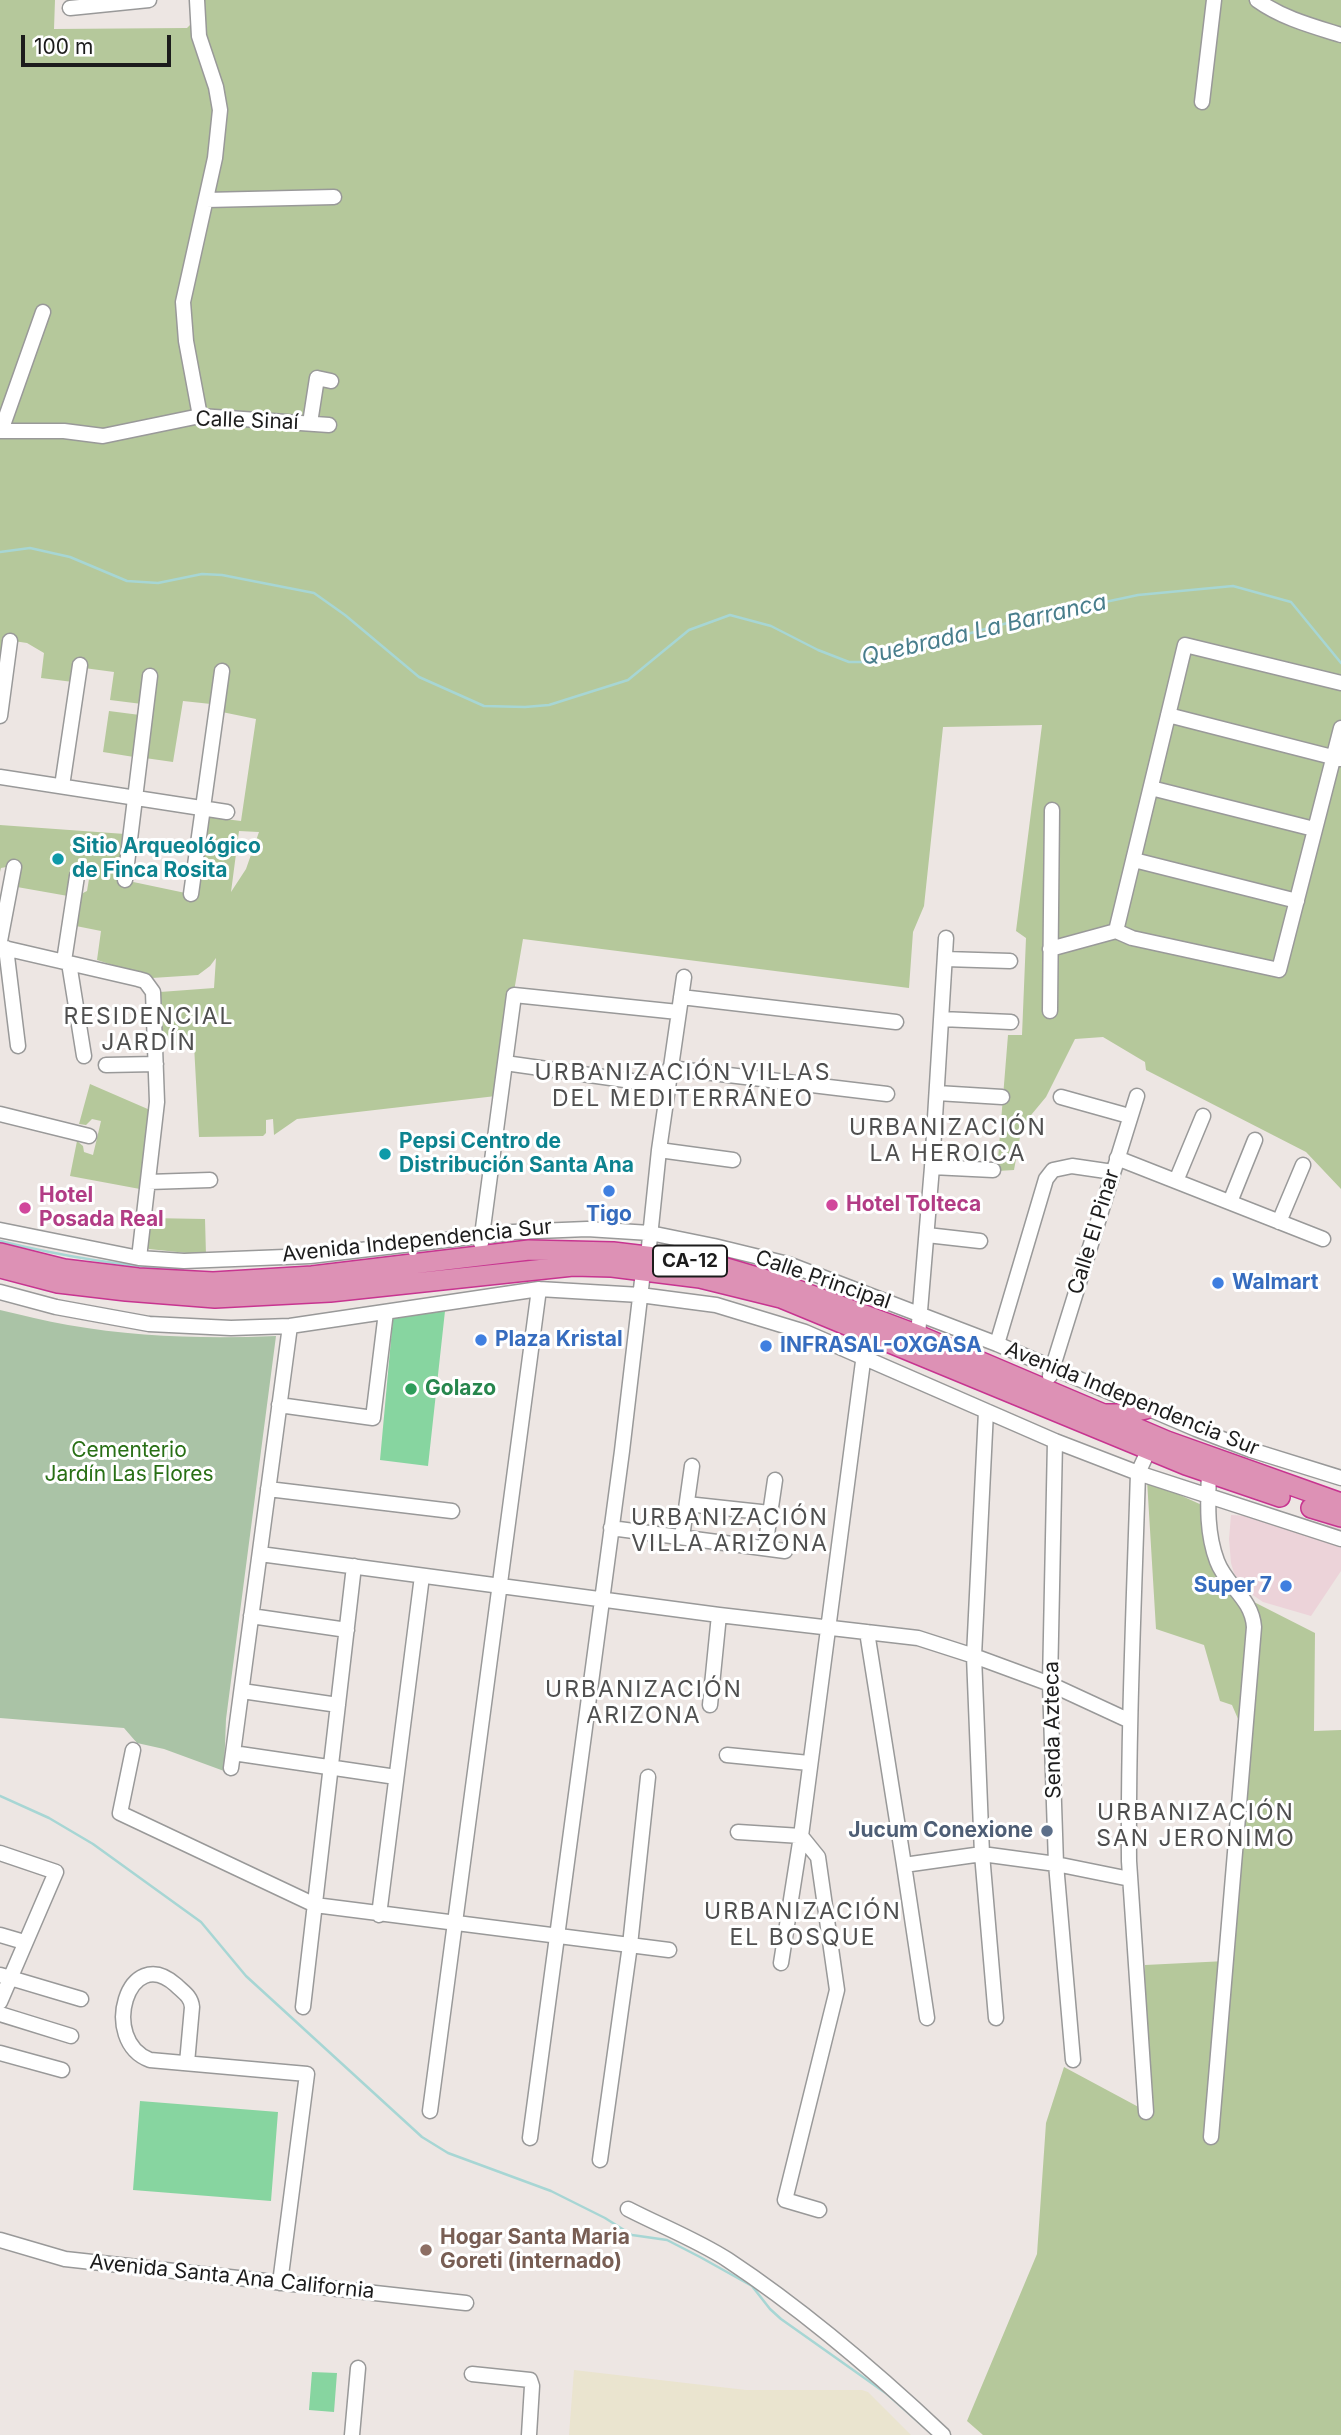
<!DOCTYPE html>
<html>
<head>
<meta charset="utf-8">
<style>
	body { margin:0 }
	#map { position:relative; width:1341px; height:2435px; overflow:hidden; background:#ede6e3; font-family:Inter,sans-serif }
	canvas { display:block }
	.scale { position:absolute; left:21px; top:35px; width:150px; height:32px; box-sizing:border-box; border:4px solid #1c1c1c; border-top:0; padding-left:9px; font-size:21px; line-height:24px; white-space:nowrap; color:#1c1c1c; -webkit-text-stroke:5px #fff; paint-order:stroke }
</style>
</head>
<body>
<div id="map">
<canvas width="1341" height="2435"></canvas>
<div class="scale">100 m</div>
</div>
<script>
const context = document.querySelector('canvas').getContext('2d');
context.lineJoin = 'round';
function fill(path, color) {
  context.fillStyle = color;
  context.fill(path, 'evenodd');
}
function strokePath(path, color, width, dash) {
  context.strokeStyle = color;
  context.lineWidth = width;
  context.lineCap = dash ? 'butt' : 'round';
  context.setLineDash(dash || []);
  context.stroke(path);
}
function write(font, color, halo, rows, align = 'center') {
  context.font = font + ' Inter,sans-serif';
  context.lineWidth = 6;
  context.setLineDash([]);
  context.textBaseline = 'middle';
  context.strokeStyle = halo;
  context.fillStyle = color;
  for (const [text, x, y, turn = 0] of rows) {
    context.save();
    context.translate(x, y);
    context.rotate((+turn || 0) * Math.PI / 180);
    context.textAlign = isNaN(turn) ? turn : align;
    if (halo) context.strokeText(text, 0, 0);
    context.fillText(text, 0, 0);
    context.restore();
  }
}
fill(new Path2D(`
	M1231 1515 1268 1517 1327 1529 1326 1520 1341 1526V1571L1311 1616 1263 1602 1244 1589 1234 1573 1231 1563 1229 1539Z`), '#ecd3d9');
fill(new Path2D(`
	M574 2370 746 2390H862L868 2392 911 2435H569Z`), '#eae4cf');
fill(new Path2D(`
	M0 0H55L54 29 187 28 205 10V0H1341V1189L1306 1152 1146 1070 1145 1062 1103 1037 1075 1039 1046 1097 1022 1126 1014 1170 997 1171 1008 1035H1022L1026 938 1016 931 1042 725 943 727 924 906 913 932 909 988 523 939 496 1096 297 1119 274 1135 273 1119 266 1120V1133L263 1136 199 1137 194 1045 162 1047 160 992 214 988 216 958 210 966 198 975 152 978 97 960 101 931 76 926 81 894 87 891 89 879 85 877 84 873 72 871 68 896 17 887 20 864 8 862 6 867 1 868 0 872V825L125 834 119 879 195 895 209 817 241 821 256 719 222 712 211 704 183 701 173 762 145 758 142 704 110 700 114 672 84 668 73 682 41 678 44 653 27 643 7 640 0 681ZM239 831 259 832 246 869 231 892Z
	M109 711 140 715 134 757 103 752Z
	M90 1084 150 1110 140 1189 70 1176 77 1141 83 1146 84 1152 93 1155 101 1121 92 1119 86 1125 79 1124Z
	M149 1218 205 1219 206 1255 149 1249 146 1247Z
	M1147 1480 1215 1511 1211 1518 1221 1562 1252 1601 1315 1633 1314 1731 1341 1730V2435H983L967 2421 1037 2254 1046 2123 1064 2067 1146 2111 1145 1965 1226 1961 1245 1735 1232 1705 1220 1701 1204 1645 1156 1629Z`), '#b5c89b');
fill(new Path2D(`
	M0 1310C23 1315 45 1321 68 1325 137 1337 206 1339 276 1336L226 1719 224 1771 164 1749 137 1743 124 1728 0 1718Z`), '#aac3a6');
fill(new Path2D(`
	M445 1311 428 1466 380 1460 393 1318Z
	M140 2101 278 2112 271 2201 133 2190Z
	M312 2372 337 2373 334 2412 309 2410Z`), '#87d5a0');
strokePath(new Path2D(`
	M0 552 30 548 70 557 127 581 158 583 202 574 222 575 314 593 345 615 419 677 484 706 525 707 549 705 628 680 689 630 730 615 771 626 818 650 849 662H865L1011 622 1138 595 1233 586 1291 602 1341 663
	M0 1241C61 1256 120 1266 183 1270
	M0 1796 49 1818 93 1844 201 1922 246 1976 422 2137 448 2153 551 2191 605 2218 632 2235 667 2240 700 2257 752 2286 770 2309 781 2319 887 2394 933 2435`), '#a7d6d4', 2.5);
const minor = new Path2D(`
	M197 0 199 36 216 87 220 110 215 158 183 302 186 341 200 416
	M1257 0C1282 18 1312 26 1341 35
	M70 8 149 0
	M1202 102 1214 0
	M206 200 334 197
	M310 423 317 378 331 381
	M0 431H64L103 436 200 416 329 425
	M1 431 43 312
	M1168 715 1340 759
	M0 716 10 641
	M0 777 227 812
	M62 786 80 665
	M1151 788 1314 829
	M1134 860 1297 901
	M125 880 150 676
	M191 894 222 671
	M1116 931 1185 645 1341 683
	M0 941 14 867
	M0 947 138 979 145 981 153 992 157 1102 139 1258
	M6 948 18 1046
	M1050 949 1116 931 1132 938 1279 970 1341 728
	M945 959 1010 961
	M64 961 77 876
	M69 963 84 1056
	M681 997 896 1022
	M1050 1011 1052 810
	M941 1019 1011 1022
	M505 1063 667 1086
	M106 1065 156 1064
	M670 1068 887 1094
	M937 1093 1002 1097
	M1061 1097 1129 1116
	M0 1114 89 1136
	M659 1150 733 1160
	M1117 1158 1323 1239
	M932 1167 993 1170
	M1176 1181 1203 1116
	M148 1182 210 1180
	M1230 1202 1255 1140
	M1279 1222 1303 1165
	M0 1230 139 1258 184 1261 310 1256 513 1232 587 1229 650 1233 714 1246 788 1264 997 1344 1196 1429 1251 1450 1341 1478
	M927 1235 980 1241
	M481 1243 514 995 678 1012
	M648 1256 659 1150 684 977
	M0 1292 56 1307 149 1324 231 1328 290 1326 539 1289 640 1295 716 1305 805 1332 1055 1441 1138 1473 1341 1539
	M918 1335 932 1167 946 938
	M997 1344 1046 1179 1053 1170 1072 1166 1113 1172
	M1050 1376 1137 1096
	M279 1405 373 1418 386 1312
	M986 1411 974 1656 982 1854 996 2018
	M1055 1441 1050 1684 1056 1864 1073 2060
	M1209 1472C1208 1502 1206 1532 1217 1561 1226 1586 1252 1598 1254 1627L1211 2137
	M268 1489 452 1511
	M687 1504 770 1513
	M611 1528 785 1551
	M682 1537 692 1466
	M765 1548 775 1480
	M260 1554 719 1615 918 1638 974 1656 1050 1684 1130 1721
	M251 1616 347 1630
	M867 1632 904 1865 982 1854 1056 1864 1130 1879
	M242 1691 338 1705
	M710 1705 719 1615
	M133 1750 120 1813 315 1905 669 1950
	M233 1753 396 1777
	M727 1755 809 1763
	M231 1768 290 1326
	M738 1832 801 1836 818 1857 837 1990 785 2200 819 2210
	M0 1853 56 1872 0 2002
	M904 1865 927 2018
	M379 1915 422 1576
	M0 1935 24 1942
	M781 1963 801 1836 867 1331
	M0 1975 81 1999
	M303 2007 354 1566
	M0 2014 71 2036
	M0 2053 62 2070
	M187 2063 192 2007C191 1996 183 1992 176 1985 128 1942 99 2041 150 2060L307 2074 280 2283
	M430 2111 539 1289
	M1146 2112 1129 1861C1128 1732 1134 1602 1138 1473L1149 1449
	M530 2138 622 1451 643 1272
	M600 2160 630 1945 648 1777
	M628 2209C661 2226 697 2240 728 2260 805 2311 876 2372 943 2435
	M0 2240 65 2259 466 2303
	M472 2374 530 2380 532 2386 529 2435
	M352 2435 358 2368`);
const highway = new Path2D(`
	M0 1253 64 1269 138 1278 213 1282 312 1276 529 1250 613 1252 713 1264 784 1285 918 1335 1167 1441 1341 1503
	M0 1268 58 1283 126 1291 215 1298 330 1292 573 1266 612 1267 700 1278 781 1298 1186 1465 1280 1497
	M1106 1414H1122L1146 1409
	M1311 1508 1341 1517`);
strokePath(minor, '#999', 17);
strokePath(highway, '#c73490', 22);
strokePath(minor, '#fff', 14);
strokePath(highway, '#dd91b5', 19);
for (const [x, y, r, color] of [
	[58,859,7,"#0f9aa8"],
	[385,1154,7,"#0f9aa8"],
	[609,1191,7,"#3f7fe0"],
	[832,1205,7,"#d1479c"],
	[25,1208,7,"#d1479c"],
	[1218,1283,7,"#3f7fe0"],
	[481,1340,7,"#3f7fe0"],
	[766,1346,7,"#3f7fe0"],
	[411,1389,7,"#2e9e5b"],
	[1286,1586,7,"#3f7fe0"],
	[1047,1831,7,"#5c6f8a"],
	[426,2250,7,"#8d6e63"]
]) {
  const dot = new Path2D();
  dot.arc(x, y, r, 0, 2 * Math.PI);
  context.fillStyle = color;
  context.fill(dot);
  strokePath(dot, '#fff', 2.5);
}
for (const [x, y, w] of [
	[690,1261,74]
]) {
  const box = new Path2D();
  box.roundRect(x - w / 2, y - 15.5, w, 31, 5);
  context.fillStyle = '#fff';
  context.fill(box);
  strokePath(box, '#1c1c1c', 2);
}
write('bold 19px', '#1c1c1c', null, [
	["CA-12",690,1261]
]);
write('21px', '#1c1c1c', '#fff', [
	["Calle Sinaí",247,421,2],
	["Calle El Pinar",1094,1232,-73],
	["Avenida Independencia Sur",417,1241,-6],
	["Calle Principal",823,1280,19],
	["Avenida Independencia Sur",1132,1399,22],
	["Senda Azteca",1053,1730,-91],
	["Avenida Santa Ana California",232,2277,6]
]);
write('bold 21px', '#0d838f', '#fff', [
	["Sitio Arqueológico",72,847],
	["de Finca Rosita",72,871],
	["Pepsi Centro de",399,1142],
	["Distribución Santa Ana",399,1166]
], 'left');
write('bold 21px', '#b23c85', '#fff', [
	["Hotel",39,1196],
	["Posada Real",39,1220],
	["Hotel Tolteca",846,1205]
], 'left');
write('bold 21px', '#366cbe', '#fff', [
	["Tigo",609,1215,"center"],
	["Walmart",1232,1283],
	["Plaza Kristal",495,1340],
	["INFRASAL-OXGASA",780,1346],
	["Super 7",1272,1586,"right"]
], 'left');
write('bold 21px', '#27864d', '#fff', [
	["Golazo",425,1389]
], 'left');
write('21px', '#286f15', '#fff', [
	["Cementerio",129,1451],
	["Jardín Las Flores",129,1475]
]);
write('bold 21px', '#4e5e75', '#fff', [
	["Jucum Conexione",1033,1831]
], 'right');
write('bold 21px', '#785e54', '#fff', [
	["Hogar Santa Maria",440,2238],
	["Goreti (internado)",440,2262]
], 'left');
write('italic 23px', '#487e8c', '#fff', [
	["Quebrada La Barranca",984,630,-13]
]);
context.letterSpacing = '2px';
write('23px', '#4f4f4f', '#fff', [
	["RESIDENCIAL",149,1017],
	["JARDÍN",149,1043],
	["URBANIZACIÓN VILLAS",683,1073],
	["DEL MEDITERRÁNEO",683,1099],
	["URBANIZACIÓN",948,1128],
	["LA HEROICA",948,1154],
	["URBANIZACIÓN",730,1518],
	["VILLA ARIZONA",730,1544],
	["URBANIZACIÓN",644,1690],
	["ARIZONA",644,1716],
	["URBANIZACIÓN",1196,1813],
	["SAN JERONIMO",1196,1839],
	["URBANIZACIÓN",803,1912],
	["EL BOSQUE",803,1938]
]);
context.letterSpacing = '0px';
</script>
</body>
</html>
